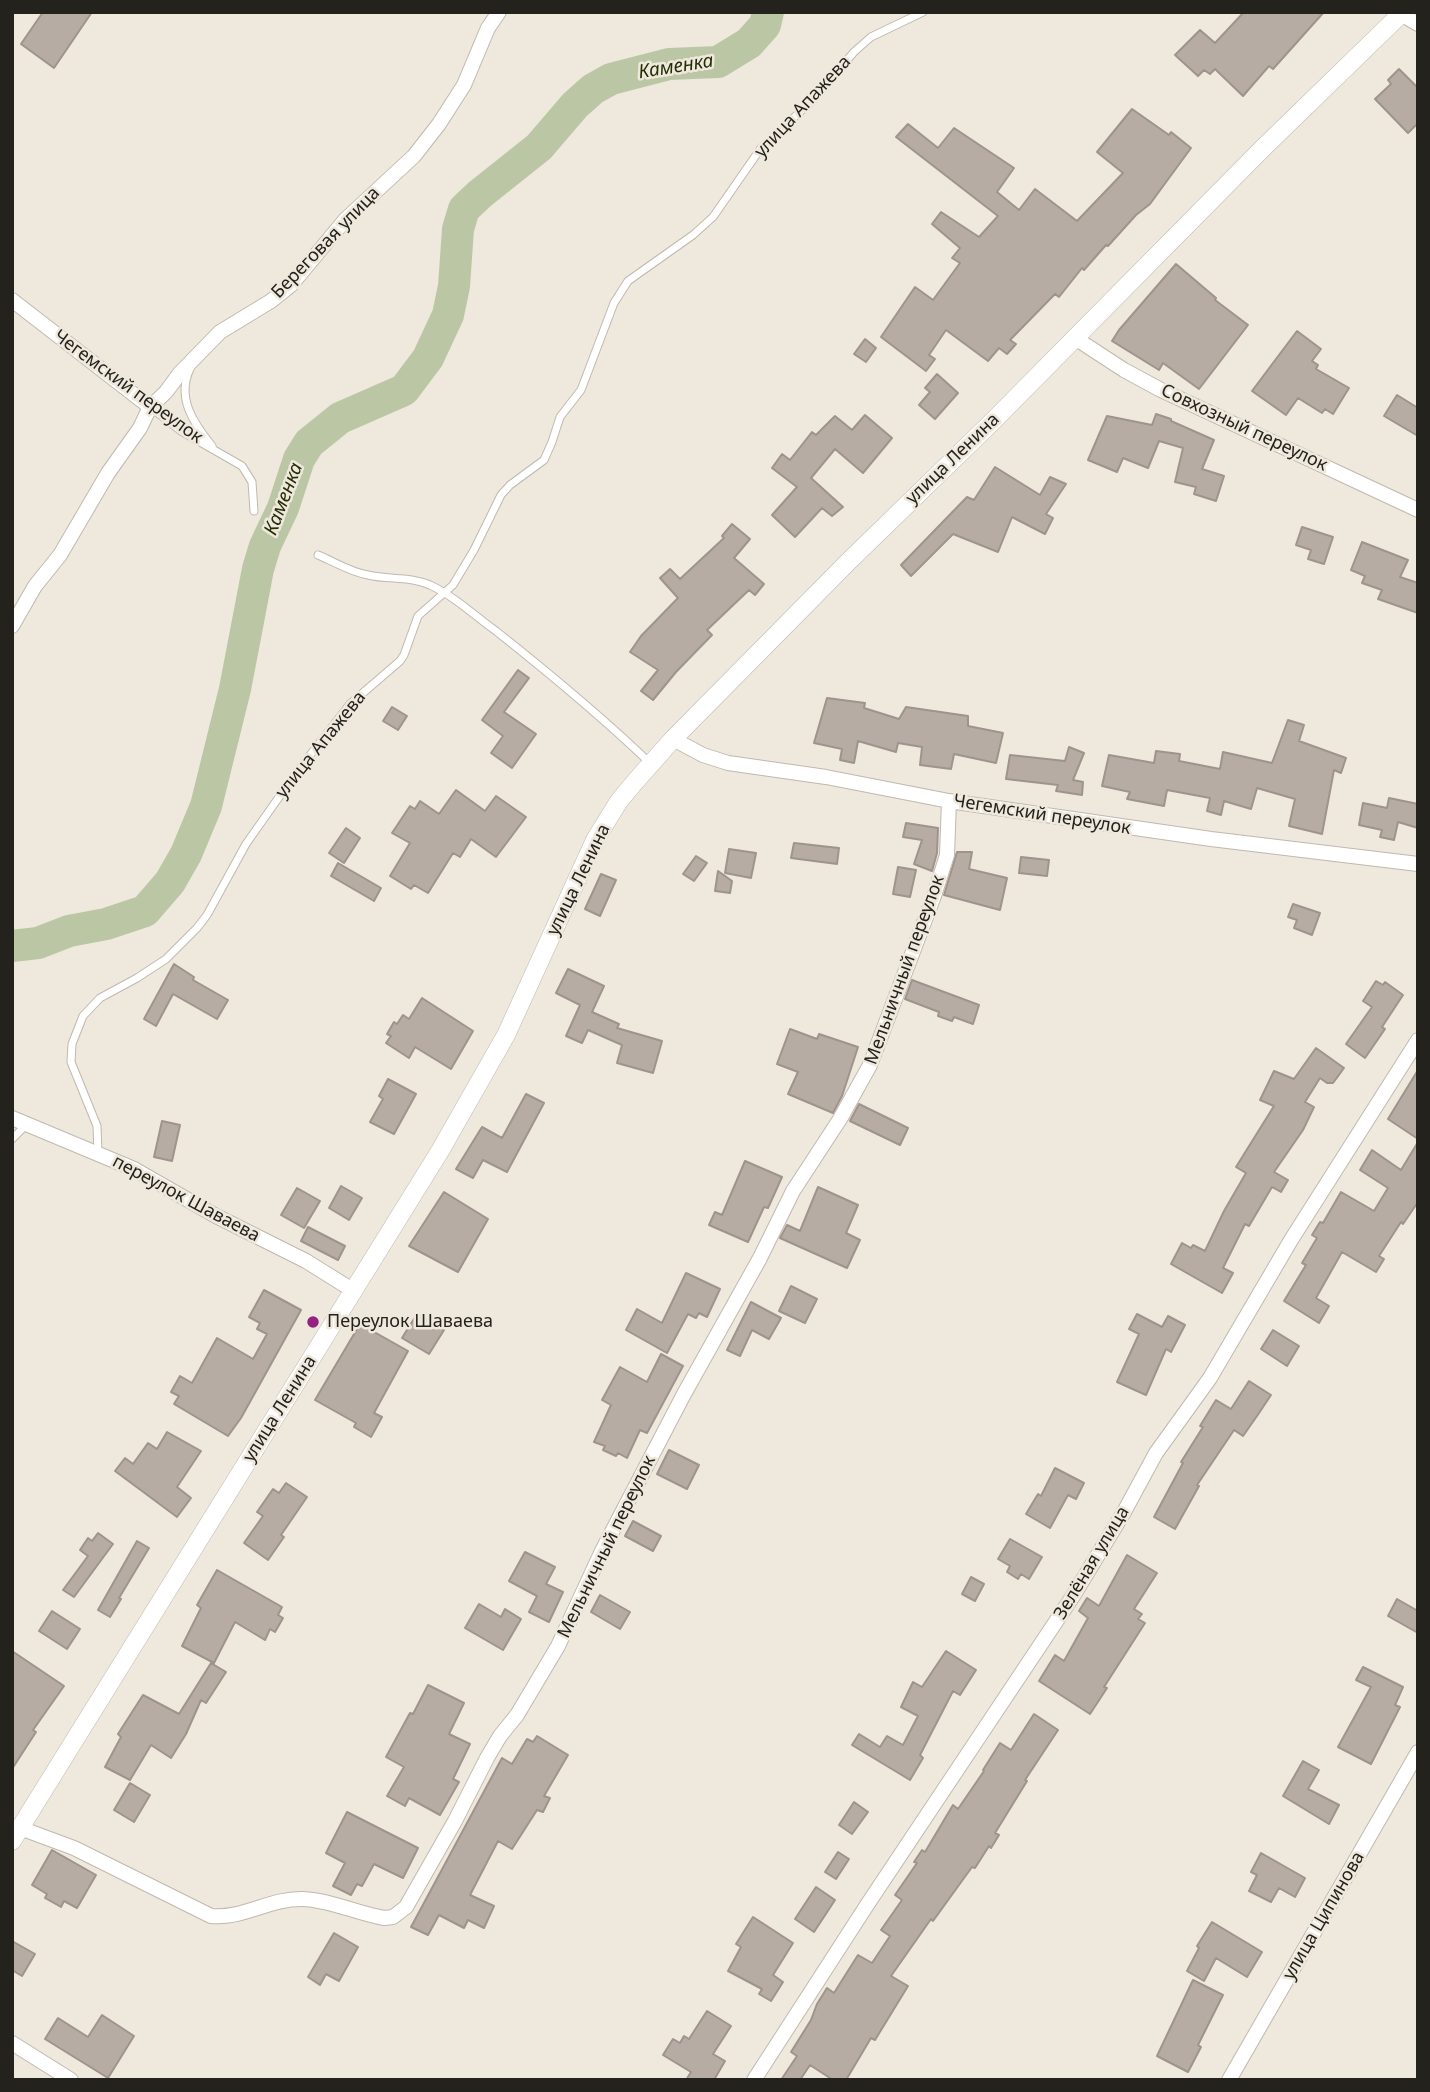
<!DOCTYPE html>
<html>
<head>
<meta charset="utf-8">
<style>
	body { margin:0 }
	#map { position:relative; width:1430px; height:2092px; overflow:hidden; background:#efe8dd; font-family:"Noto Sans",sans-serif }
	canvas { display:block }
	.frame { position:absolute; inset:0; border:14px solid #24221d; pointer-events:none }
</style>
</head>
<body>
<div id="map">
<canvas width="1430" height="2092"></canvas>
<div class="frame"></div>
</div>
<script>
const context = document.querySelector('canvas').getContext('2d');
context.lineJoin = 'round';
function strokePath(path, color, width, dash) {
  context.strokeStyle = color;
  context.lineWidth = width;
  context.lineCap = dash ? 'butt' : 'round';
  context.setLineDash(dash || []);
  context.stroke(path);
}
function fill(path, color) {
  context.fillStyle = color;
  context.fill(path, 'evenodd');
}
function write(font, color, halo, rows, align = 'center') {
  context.font = font + ' "Noto Sans",sans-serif';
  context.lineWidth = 5;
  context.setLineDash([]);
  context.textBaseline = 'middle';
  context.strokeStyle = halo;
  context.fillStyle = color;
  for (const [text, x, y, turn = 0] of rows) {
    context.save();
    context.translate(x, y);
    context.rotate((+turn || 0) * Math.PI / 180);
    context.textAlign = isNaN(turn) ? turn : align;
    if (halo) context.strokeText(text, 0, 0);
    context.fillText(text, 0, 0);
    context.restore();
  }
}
strokePath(new Path2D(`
	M12 946 38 943 69 931 106 924 145 911 170 882 186 854 206 806 235 689 258 569 265 546 283 508 299 459 309 443 340 418 404 390 428 358 448 315 454 286 458 229 464 209 480 194 539 147 575 105 593 89 611 79 669 64 718 62 749 43 765 25 768 12`), '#bbc7a4', 32);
const building = new Path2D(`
	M43 12H92L54 68 21 44Z
	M1244 12H1324L1273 69 1269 66 1243 96 1215 69 1210 74 1204 70 1198 76 1175 55 1200 30 1215 43Z
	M1399 69 1418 88V123L1408 133 1375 99 1391 84 1388 80Z
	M1132 109 1169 135 1171 132 1191 148 1150 204 1136 215 1108 246 1106 245 1084 270 1082 268 1059 297 1055 294 1010 340 1016 344 1007 354 999 348 988 361 946 330 929 355 935 359 926 371 881 337 915 287 933 300 960 263 952 258 960 248 932 224 941 212 979 237 998 216 896 137 908 124 938 148 954 128 1014 168 997 192 1019 210 1035 189 1077 221 1123 173 1097 152Z
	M1176 264 1216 298 1215 300 1248 325 1199 389 1163 363 1159 370 1112 341 1119 330Z
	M1297 331 1321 349 1312 361 1318 365 1316 369 1349 388 1333 414 1325 409 1322 413 1298 398 1286 415 1252 391Z
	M865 339 876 348 866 362 854 354Z
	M937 374 958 393 935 419 919 405 930 392 925 388Z
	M1397 395 1418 408V436L1384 416Z
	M1156 414 1171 419V421L1214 440 1202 469 1224 476 1216 501 1194 494 1196 487 1175 482 1183 448 1159 441 1148 468 1123 458 1117 472 1088 460 1107 416 1152 425Z
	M865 415 892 438 863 473 835 449 811 478 843 507 832 516 822 508 795 537 772 515 797 487 772 468 782 454 790 460 812 432 816 435 835 416 852 430Z
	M995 467 1040 495 1050 477 1066 484 1046 514 1053 518 1045 534 1012 517 998 552 953 534 911 576 901 565 967 497 974 500Z
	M732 524 750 539 734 558 764 584 755 595 749 590 707 630 712 635 676 672 653 700 641 691 658 670 630 652 641 636 678 598 660 578 670 569 680 579 724 538 722 536Z
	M1302 527 1333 537 1324 564 1308 559 1311 550 1296 545Z
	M1362 542 1408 560 1400 577 1418 583V613L1378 599 1382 590 1362 583 1365 576 1351 570Z
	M518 670 529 678 504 712 536 734 512 768 491 753 503 736 482 720Z
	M827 698 865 703 864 708 899 719 906 707 968 716V726L1003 733 996 763 954 754 951 769 920 765 922 747 898 743 896 752 858 741 854 763 840 760 842 749 814 743Z
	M392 707 407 716 398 730 383 721Z
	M1288 720 1304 725 1299 741 1346 758 1341 773 1334 770 1322 834 1289 826 1295 799 1257 788 1251 809 1224 801 1221 815 1207 811 1210 798 1167 790 1164 806 1127 799 1130 792 1102 786 1109 755 1154 763 1156 751 1180 754 1179 761 1220 769 1223 752 1272 763Z
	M1069 747 1084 753 1073 780 1083 782 1082 795 1056 791 1058 785 1006 779 1010 755 1065 761Z
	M456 790 485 811 496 796 526 817 496 857 471 839 460 857 453 853 428 893 414 885 411 889 390 876 410 843 392 833 410 806 415 809 420 801 439 814Z
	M1389 798 1418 804V828L1398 822 1394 840 1380 837 1382 830 1359 825 1363 803 1387 808Z
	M906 823 938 828 937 853 932 871 914 864 922 840 903 837Z
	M346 828 360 838 344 863 329 853Z
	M794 843 839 848 837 864 791 858Z
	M729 849 756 853 751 878 725 873Z
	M957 852H972L969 869 1007 878 1000 910 944 895Z
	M696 856 707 863 694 881 683 874Z
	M1021 857 1049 860 1047 876 1019 873Z
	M338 863 381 888 374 901 331 876Z
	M898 867 916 870 910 897 893 894Z
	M718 871 732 881 730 893 715 891Z
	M601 874 616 880 600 916 585 909Z
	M1293 904 1320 913 1312 935 1294 928 1297 920 1288 917Z
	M174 964 194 977 193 980 228 1000 217 1019 173 994 156 1026 144 1019Z
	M568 969 604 986 592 1012 619 1024 617 1028 662 1041 653 1073 617 1063 622 1045 588 1030 582 1043 566 1036 580 1005 556 993Z
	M912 980 979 1005 973 1024 954 1017 952 1021 938 1016 939 1012 905 999Z
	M1376 981 1383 985 1385 982 1403 995 1382 1027 1385 1029 1365 1058 1346 1044 1372 1007 1363 1001Z
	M422 998 473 1031 451 1069 415 1047 409 1058 386 1043 391 1036 387 1034 394 1022 397 1024 403 1015 409 1019Z
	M790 1029 817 1039 819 1034 858 1047 842 1096 833 1113 788 1094 798 1072 777 1064Z
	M1316 1048 1344 1068 1333 1083H1327L1320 1078 1305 1102 1314 1107 1303 1130 1274 1172 1288 1180 1281 1192 1272 1187 1249 1226 1245 1224 1223 1268 1233 1273 1222 1293 1171 1264 1182 1243 1191 1248 1193 1245 1205 1251 1224 1211 1246 1173 1236 1167 1274 1106 1260 1100 1274 1071 1294 1079Z
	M1418 1070V1139L1388 1119Z
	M388 1079 416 1094 394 1134 370 1122 383 1099 379 1096Z
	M526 1094 544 1103 507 1172 483 1160 473 1178 456 1169 482 1127 502 1138Z
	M859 1104 908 1128 900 1145 850 1121Z
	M162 1121 180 1125 172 1161 154 1157Z
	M1418 1142V1202L1403 1224 1401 1222 1379 1256 1384 1259 1376 1272 1342 1252 1316 1298 1329 1306 1319 1323 1284 1301 1306 1265 1302 1263 1317 1238 1312 1235 1320 1222 1323 1223 1341 1192 1374 1211 1388 1188 1360 1170 1372 1150 1401 1170Z
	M745 1161 782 1177 768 1208 764 1207 748 1242 709 1225 715 1212 722 1215Z
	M341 1186 362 1198 349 1220 329 1208Z
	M818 1187 858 1205 846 1233 860 1240 847 1268 780 1238 787 1225 800 1231Z
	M297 1188 320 1201 304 1228 281 1215Z
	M444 1192 488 1219 458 1272 409 1246Z
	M308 1227 345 1246 338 1260 301 1241Z
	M686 1273 720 1289 707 1317 699 1313 696 1318 688 1314 667 1353 626 1330 637 1309 662 1323Z
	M791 1286 817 1299 805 1323 779 1311Z
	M264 1290 301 1310 241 1418 228 1436 174 1404 179 1396 171 1392 180 1376 192 1383 217 1338 253 1359 267 1334 257 1329 260 1323 249 1317Z
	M751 1302 781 1318 769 1339 752 1330 740 1356 727 1350Z
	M417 1314 444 1330 429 1354 402 1338Z
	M1137 1314 1162 1327 1168 1316 1185 1325 1171 1352 1166 1349 1146 1395 1117 1382 1139 1334 1129 1329Z
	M360 1324 408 1351 374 1413 382 1417 371 1437 354 1427 356 1423 315 1400Z
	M1273 1330 1299 1346 1287 1366 1261 1349Z
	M661 1354 683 1366 647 1433 640 1430 627 1458 618 1453 616 1456 603 1450 605 1446 594 1442 611 1405 602 1400 620 1367 647 1382Z
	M1249 1381 1271 1395 1257 1416 1243 1436 1234 1430 1197 1485 1199 1486 1175 1529 1154 1517 1183 1463 1181 1462 1203 1427 1200 1426 1216 1400 1231 1409Z
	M167 1432 201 1451 177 1487 191 1498 177 1517 115 1471 125 1458 133 1464 148 1443 157 1449Z
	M669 1450 699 1465 687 1489 657 1474Z
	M1055 1468 1084 1483 1076 1499 1068 1495 1050 1528 1026 1514 1038 1494 1041 1496Z
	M286 1483 307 1497 281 1535 284 1537 268 1560 244 1543 263 1516 257 1512 273 1489 279 1493Z
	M633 1521 661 1536 653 1551 625 1536Z
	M98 1533 113 1544 74 1597 63 1590 88 1556 80 1550 88 1538 92 1541Z
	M1010 1539 1042 1557 1029 1579 1021 1574 1018 1579 1007 1572 1010 1566 998 1559Z
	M137 1541 149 1548 119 1598 121 1599 110 1617 98 1610Z
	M525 1552 555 1567 546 1584 563 1592 549 1622 529 1612 537 1596 509 1581Z
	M1127 1555 1157 1573 1134 1609 1142 1614 1138 1619 1145 1623 1104 1687 1107 1688 1090 1714 1039 1681 1055 1655 1064 1661 1088 1618 1079 1611 1087 1598 1099 1606Z
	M217 1570 282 1607 278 1615 283 1618 275 1632 270 1629 265 1640 235 1622 214 1663 182 1646 201 1608 197 1605Z
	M971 1577 984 1584 975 1601 962 1594Z
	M600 1595 630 1612 620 1629 591 1612Z
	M1397 1599 1418 1611V1633L1388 1616Z
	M479 1604 501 1617 505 1609 521 1619 503 1650 465 1628Z
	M52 1611 80 1629 67 1649 39 1631Z
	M12 1651 64 1686 33 1730 36 1732 12 1769Z
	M946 1651 976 1670 960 1695 953 1691 920 1755 923 1758 910 1780 852 1745 859 1734 880 1747 887 1736 903 1745 918 1716 901 1707 913 1682 922 1687Z
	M211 1663 226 1672 206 1703 201 1700 186 1734 171 1758 151 1745 130 1780 105 1767 121 1737 118 1734 143 1695 179 1714Z
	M1363 1667 1403 1687 1395 1705 1400 1707 1371 1764 1338 1747 1371 1687 1356 1680Z
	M428 1685 464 1703 449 1734 470 1744 453 1779 459 1782 440 1815 409 1798 405 1806 387 1796 404 1767 386 1757 410 1713 413 1714Z
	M1034 1714 1058 1730 1025 1780 1027 1781 995 1833 999 1835 991 1848 989 1846 975 1868 972 1867 933 1921 931 1919 891 1976 908 1986 875 2040 871 2038 846 2080H833L810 2065 800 2080H781L797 2056 791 2052 811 2020 817 2004 827 1988 834 1993 858 1955 872 1963 890 1936 881 1930 902 1900 895 1895 917 1863 914 1862 922 1850 925 1852 953 1805 958 1809 984 1771 983 1770 1000 1743 1011 1750Z
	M537 1736 568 1755 544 1796 550 1798 543 1812 537 1810 512 1849 498 1841 470 1895 494 1906 484 1928 468 1920 464 1928 439 1915 428 1935 411 1927 502 1758 512 1764 527 1739 533 1742Z
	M1303 1761 1319 1770 1308 1789 1339 1805 1329 1824 1283 1796Z
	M130 1783 150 1795 134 1822 114 1810Z
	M854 1802 868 1812 852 1834 839 1825Z
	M347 1812 418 1848 403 1878 374 1864 362 1886 357 1884 351 1895 333 1886 345 1863 326 1853Z
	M52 1850 96 1875 77 1908 64 1901 61 1907 45 1898 47 1894 32 1885Z
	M838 1852 849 1859 836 1879 825 1872Z
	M1261 1853 1305 1878 1295 1897 1279 1888 1271 1902 1249 1891 1257 1875 1251 1872Z
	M816 1887 835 1900 814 1932 795 1919Z
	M753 1917 793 1943 773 1975 783 1982 771 2001 759 1994 762 1989 728 1971 741 1947 736 1944Z
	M1212 1922 1262 1952 1247 1977 1216 1958 1204 1981 1187 1971 1199 1948 1197 1946Z
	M334 1933 358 1947 339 1981 326 1974 320 1985 308 1977Z
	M12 1941 35 1954 22 1976 12 1970Z
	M1193 1980 1223 1995 1198 2045 1201 2047 1188 2072 1157 2056Z
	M707 2011 731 2026 713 2054 725 2061 714 2080H686L691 2072 663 2055 673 2039 680 2043 684 2036 689 2039Z
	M102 2015 134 2036 108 2078 45 2039 58 2018 88 2037Z`);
fill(building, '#b7aca4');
strokePath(building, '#9f948c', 2);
const service = new Path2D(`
	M190 369C176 398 194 424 212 446
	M150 407 181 431 242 466 252 482 254 511
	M318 555C335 562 350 572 368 575 389 580 409 576 430 585 454 596 475 616 496 631 549 673 601 716 650 763
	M12 1139 26 1125
	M98 1153 97 1126 71 1062 72 1044 83 1016 100 998 137 978 166 959 197 928 207 915 246 844 296 773 350 704 400 661 404 655 418 616 453 585 474 550 501 495 510 485 544 460 552 442 560 417 581 390 614 303 628 281 693 235 713 217 761 148 814 99 854 52 871 37 923 12`);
const minor = new Path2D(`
	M1401 14 1418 24
	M12 300 150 407
	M1075 338 1124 370 1161 390 1418 510
	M12 626 35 586 60 555 108 473 140 428 150 407 166 392 180 373 220 332 271 301 291 285 345 220 414 156 439 124 464 85 488 28 499 12
	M673 739 703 755 728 763 826 777 949 801 1211 839 1418 864
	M12 1118 134 1169 216 1216 306 1261 354 1291
	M20 1828 74 1848 211 1916C244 1919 270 1898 303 1899 330 1900 356 1913 384 1918L393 1917 406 1907 455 1821 487 1758 500 1736 517 1715 558 1646 602 1551 684 1394 760 1258 793 1191 840 1119 870 1065 934 896 947 855 949 801
	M12 2043 71 2080
	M754 2080 867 1905 1073 1596 1124 1512 1156 1453 1210 1378 1291 1240 1418 1040
	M1229 2080 1418 1752`);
const tertiary = new Path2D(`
	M12 1841 440 1151 506 1035 595 840 619 801 634 783 673 739 848 562 992 422 1262 149 1403 12`);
strokePath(service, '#bfb9ae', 9);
strokePath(minor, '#bfb9ae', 16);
strokePath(tertiary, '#bfb9ae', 19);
strokePath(service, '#fff', 7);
strokePath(minor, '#fff', 14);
strokePath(tertiary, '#fff', 18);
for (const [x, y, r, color] of [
	[313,1322,7,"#932281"]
]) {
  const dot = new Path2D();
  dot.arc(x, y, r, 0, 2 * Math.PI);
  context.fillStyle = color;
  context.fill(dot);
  strokePath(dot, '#efe8dd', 2.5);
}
write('18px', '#24221d', '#efe8dd', [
	["улица Апажева",803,107,-47],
	["Береговая улица",326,243,-46],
	["Чегемский переулок",128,387,36],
	["Совхозный переулок",1244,428,25],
	["улица Ленина",953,459,-44],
	["улица Апажева",321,745,-51],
	["Чегемский переулок",1042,815,9],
	["улица Ленина",579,880,-64],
	["Мельничный переулок",905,970,-70],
	["переулок Шаваева",186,1199,28],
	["улица Ленина",280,1409,-58],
	["Мельничный переулок",607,1547,-64],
	["Зелёная улица",1092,1563,-59],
	["улица Ципинова",1324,1916,-60]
]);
write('18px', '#24221d', '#efe8dd', [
	["Переулок Шаваева",327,1322]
], 'left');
write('italic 19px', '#232e04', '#efe8dd', [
	["Каменка",676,67,-9],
	["Каменка",284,499,-69]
]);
</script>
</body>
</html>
